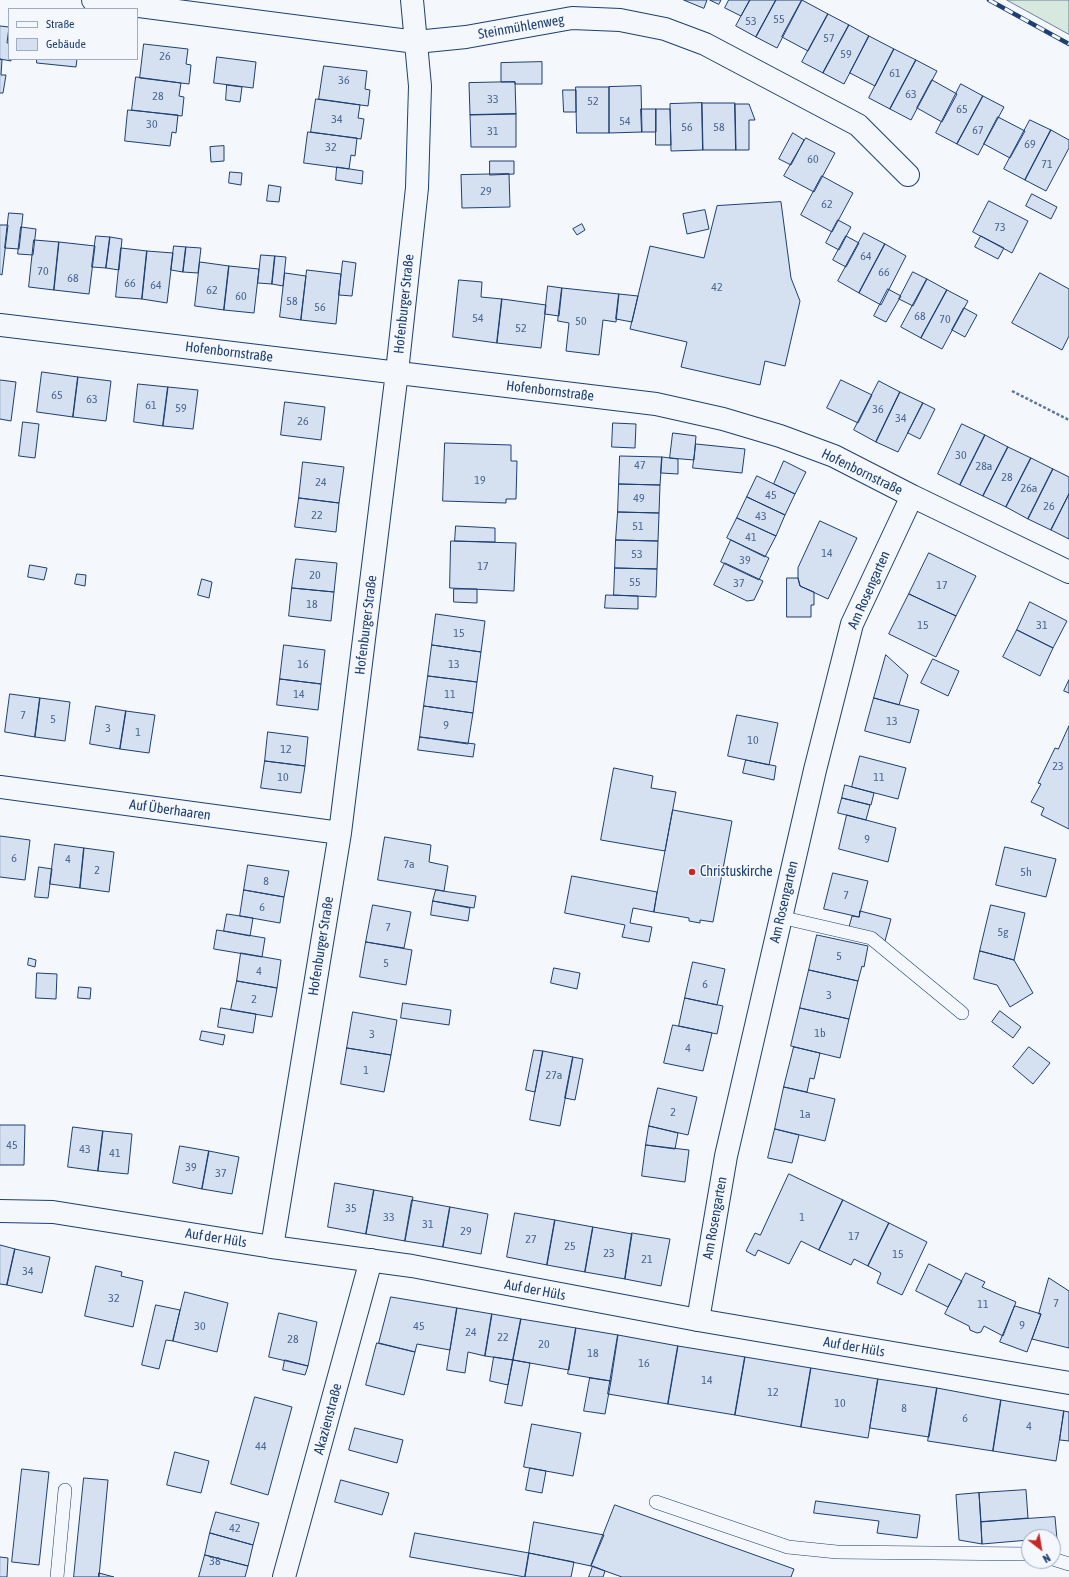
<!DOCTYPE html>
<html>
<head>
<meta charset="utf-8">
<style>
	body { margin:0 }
	#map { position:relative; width:1069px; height:1577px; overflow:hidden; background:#f4f7fb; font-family:"Asap Condensed",sans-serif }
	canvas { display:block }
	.legend { position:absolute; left:8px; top:8px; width:130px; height:52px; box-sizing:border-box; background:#f4f7fb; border:1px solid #9eadc5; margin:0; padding:5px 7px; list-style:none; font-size:12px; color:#1d3f73 }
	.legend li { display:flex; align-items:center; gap:8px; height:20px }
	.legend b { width:20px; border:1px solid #9eadc5 }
	.north { position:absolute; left:1021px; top:1529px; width:40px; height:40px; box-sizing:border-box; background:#f4f7fb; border:1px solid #9eadc5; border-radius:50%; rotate:149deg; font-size:11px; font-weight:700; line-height:16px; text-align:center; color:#1d3f73 }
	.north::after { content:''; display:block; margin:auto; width:14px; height:18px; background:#c62828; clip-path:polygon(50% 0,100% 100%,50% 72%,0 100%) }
</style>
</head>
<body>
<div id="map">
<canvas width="1069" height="1577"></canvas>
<ul class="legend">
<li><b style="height:5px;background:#f4f7fb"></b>Straße</li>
<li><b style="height:11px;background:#d5e0f0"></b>Gebäude</li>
</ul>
<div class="north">N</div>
</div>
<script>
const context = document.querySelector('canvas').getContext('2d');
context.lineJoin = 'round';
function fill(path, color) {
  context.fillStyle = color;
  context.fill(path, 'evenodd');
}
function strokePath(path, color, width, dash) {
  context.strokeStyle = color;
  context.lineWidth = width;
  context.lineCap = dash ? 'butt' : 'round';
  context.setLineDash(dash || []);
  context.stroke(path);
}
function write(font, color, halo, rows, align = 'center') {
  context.font = font + ' "Asap Condensed",sans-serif';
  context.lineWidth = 3;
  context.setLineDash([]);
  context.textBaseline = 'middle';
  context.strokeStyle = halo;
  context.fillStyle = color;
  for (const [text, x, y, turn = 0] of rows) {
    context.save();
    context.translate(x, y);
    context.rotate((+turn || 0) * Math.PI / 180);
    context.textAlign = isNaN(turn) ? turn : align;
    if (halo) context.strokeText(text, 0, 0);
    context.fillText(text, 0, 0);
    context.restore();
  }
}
const green = new Path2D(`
	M1007 0H1069V34Z`);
fill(green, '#d7e8df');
strokePath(green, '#687fa3', 1);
const building = new Path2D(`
	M684 0H707L704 8Z
	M710 0H721L719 4Z
	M729 0H750L741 16 725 8Z
	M750 0H776L756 37 736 26Z
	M776 0H802L777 48 756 37Z
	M802 0 828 14 808 51 782 37Z
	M828 14 849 25 823 73 802 62Z
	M849 25 869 36 844 84 823 73Z
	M0 26 9 27 7 43H9V59H11V61L0 59Z
	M869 36 894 49 875 86 850 73Z
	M144 44 188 49 186 64 191 65 189 84 140 78Z
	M894 49 916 60 890 109 869 98Z
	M217 57 256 62 253 88 214 83Z
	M0 59 2 60 1 75H6L3 93H0Z
	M37 59H77L76 67 37 63Z
	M916 60 937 71 911 120 890 109Z
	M542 62V84H515V82H501V63Z
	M324 66 367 71 365 89 370 90 368 106 319 99Z
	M136 77 181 83 179 96 184 97 182 116 132 110Z
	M932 80 957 94 942 122 917 108Z
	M515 82 516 114 470 115 469 83Z
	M961 84 983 96 957 144 936 133Z
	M227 85 242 87 240 102 226 100Z
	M641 86 642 132 609 133V87Z
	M576 87H609V133H577Z
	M563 90H576V112H564Z
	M983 96 1004 107 978 155 957 144Z
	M316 99 360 105 358 118 364 119 361 139 311 132Z
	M702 103H735L736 150H703Z
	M702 103 703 150 671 151 670 104Z
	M735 104H749L755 120H749V150H736Z
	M641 109H656V132H642Z
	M656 109H670L671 145H656Z
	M128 110 178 115 176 133 172 132 170 146 125 141Z
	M516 114V147H471L470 115Z
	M998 117 1025 131 1010 158 984 144Z
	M1030 120 1051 130 1025 180 1004 169Z
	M1051 130 1069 140V148L1046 191 1025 180Z
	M308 132 357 138 355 156 351 155 349 169 304 163Z
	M793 133 804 140 791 165 779 159Z
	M806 138 835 153 814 192 784 176Z
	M224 146V161L211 162 210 147Z
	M490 161H514V174L490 175Z
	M337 167 363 171 362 184 336 180Z
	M230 172 242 173 241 185 229 183Z
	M509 174 510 207 462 208 461 175Z
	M822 176 853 193 832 232 801 215Z
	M269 185 281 187 279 202 267 201Z
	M1032 194 1057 207 1051 219 1026 206Z
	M989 201 1028 221 1012 253 973 232Z
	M781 202 791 278 800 301 785 366 765 361 760 385 681 367 687 342 630 329 650 246 704 258 717 206Z
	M705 210 709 229 687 234 683 214Z
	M9 213 23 214 19 249 5 248Z
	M838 220 851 227 839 250 826 243Z
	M582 224 585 230 577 235 573 229Z
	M0 225H8L2 275 0 274Z
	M21 227 36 229 33 255 18 254Z
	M864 233 885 244 859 293 838 281Z
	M96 236 110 237 106 268 92 267Z
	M846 236 859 243 846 267 833 260Z
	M981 236 1004 248 998 259 975 247Z
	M110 237 122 239 119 270 106 268Z
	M34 240 59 242 54 290 29 287Z
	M59 242 95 246 89 294 54 290Z
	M885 244 906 256 881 305 859 293Z
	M174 246 186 247 183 272 171 270Z
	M186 247 201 248 198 273 183 272Z
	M121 248 147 251 142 299 116 297Z
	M147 251 173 253 167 303 142 299Z
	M261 255 275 256 272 284 258 283Z
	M275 256 286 257 283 286 272 284Z
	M343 261 356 263 352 296 339 295Z
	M200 262 229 266 224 310 195 306Z
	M229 266 259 269 254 313 224 310Z
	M307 270 341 274 336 324 301 320Z
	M913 272 927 279 913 306 899 299Z
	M285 273 306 276 301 320 280 317Z
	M1040 273 1069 289V336L1062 350 1012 323Z
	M927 279 947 290 921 338 901 327Z
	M459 280 482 282 481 297 502 299 497 343 453 337Z
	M548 286 562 288 559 316 545 314Z
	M562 288 619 294 616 322 603 320 599 355 566 351 569 323 558 321Z
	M888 289 901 296 886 322 874 316Z
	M947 290 968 301 942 349 921 338Z
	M619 294 638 296 632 322 616 319Z
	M502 299 546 305 541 348 497 343Z
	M964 308 977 315 965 337 952 330Z
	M42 372 78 377 73 417 37 412Z
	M78 377 111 381 106 421 73 417Z
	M0 380 16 382 11 421 0 419Z
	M841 380 872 395 858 423 827 408Z
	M879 381 900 392 876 442 854 430Z
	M138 384 168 387 163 426 134 422Z
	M168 387 198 390 193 429 163 426Z
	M900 392 923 403 898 452 876 442Z
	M285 402 325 407 321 440 281 435Z
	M923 403 935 409 920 439 908 433Z
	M23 422 39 424 35 458 19 456Z
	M613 423 636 424 635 448 612 447Z
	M962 424 985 435 960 485 938 474Z
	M673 433 696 436 694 460 670 458Z
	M985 435 1008 447 983 496 960 485Z
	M445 443 511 445V461H517L516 499H506V503L443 501Z
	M696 444 745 449 742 473 693 468Z
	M1008 447 1031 458 1006 507 983 496Z
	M620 456 662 457 660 485 619 484Z
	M662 457 678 459V474L661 473Z
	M1031 458 1053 469 1028 519 1006 507Z
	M784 461 806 472 795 494 774 484Z
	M303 462 344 467 339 503 299 498Z
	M1053 469 1069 477V494L1051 530 1028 519Z
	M757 476 795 494 785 515 747 497Z
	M619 484 660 485 659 513 618 512Z
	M1069 494V539L1051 530Z
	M747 497 785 515 776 536 737 518Z
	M299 498 339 503 336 532 295 527Z
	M618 512 659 513 658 541 616 540Z
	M737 518 776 536 765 557 727 538Z
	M820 521 857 538 828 599 800 586 798 578V568Z
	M456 526 495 528V542L455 541Z
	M616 540 658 541 657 569 615 568Z
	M731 540 769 558 759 580 721 562Z
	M451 541 516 543 514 591 450 588Z
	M929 553 976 576 956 616 909 594Z
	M296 559 337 563 334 592 292 588Z
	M725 563 763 581 754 600 747 601 714 585Z
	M30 565 47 568 44 580 28 577Z
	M615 568 657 569 656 597 614 595Z
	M77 574 86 575 85 586 75 584Z
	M787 578H798L800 586 814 592V605H811V617H787Z
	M202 579 212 582 209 598 198 595Z
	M292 588 334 592 331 621 289 616Z
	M454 589H477V603L454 602Z
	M909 594 956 616 936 657 889 634Z
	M606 595 638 596V609L605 608Z
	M1030 602 1067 621 1053 648 1017 630Z
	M436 614 485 621 481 652 432 645Z
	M1017 630 1053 648 1040 676 1003 657Z
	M284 645 325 650 321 684 280 679Z
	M432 645 481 652 477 682 428 676Z
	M886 655 908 675 899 705 874 698Z
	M933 659 959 671 948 696 921 683Z
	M428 676 477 682 473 713 424 706Z
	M280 679 321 684 318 710 277 705Z
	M1069 680V693L1064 691Z
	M10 694 40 698 35 737 5 732Z
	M40 698 70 702 65 741 35 737Z
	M874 698 919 710 910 743 865 731Z
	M96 706 126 711 120 749 90 744Z
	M424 706 473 713 468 744 420 737Z
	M126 711 155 715 149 753 120 749Z
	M737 715 778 723 769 765 728 756Z
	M1069 726V829L1041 815 1044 808 1031 802 1041 784 1038 783 1055 748 1058 749Z
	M268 732 308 737 305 766 265 761Z
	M420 737 475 744 473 757 418 750Z
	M860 756 906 768 898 799 852 787Z
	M746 760 776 766 774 780 743 773Z
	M265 761 305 766 301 793 261 788Z
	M614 768 653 776 651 788 676 792 665 851 601 840Z
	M845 785 874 793 871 805 842 798Z
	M842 798 870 805 866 820 838 813Z
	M673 810 732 821 713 922 700 920V923L689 921V918L654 912Z
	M847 815 896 828 888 862 839 849Z
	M0 836 30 840 25 880 0 877Z
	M385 837 431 845 429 862 448 866 444 891 378 880Z
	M55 844 84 848 80 888 50 884Z
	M1005 847 1056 859 1046 897 996 885Z
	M84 848 114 852 109 892 80 888Z
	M248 865 289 871 284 897 244 890Z
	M39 867 52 869 48 898 35 897Z
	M833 873 868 881 859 917 824 909Z
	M572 876 657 892 654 912 633 908 630 923 652 927 649 942 622 937 625 925 565 913Z
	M244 890 284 897 280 923 240 916Z
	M436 890 476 896 474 908 433 901Z
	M433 901 470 908 468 921 431 915Z
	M373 905 411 912 404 948 366 942Z
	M991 905 1025 913 1014 960 980 951Z
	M860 911 891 919 885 941 875 933 849 927 852 916 859 917Z
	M227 914 253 918 250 936 224 931Z
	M217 930 265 938 262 957 214 949Z
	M817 935 868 946 864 967 862 966 858 981 809 970Z
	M366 942 412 950 406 985 360 977Z
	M980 951 1014 960 1033 993 1010 1007 997 985 974 979Z
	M241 953 281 960 277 988 237 981Z
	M29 958 36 960 35 967 28 965Z
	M693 962 725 969 717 1005 685 998Z
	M554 968 580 973 577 989 551 983Z
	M809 970 858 981 849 1019 800 1008Z
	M37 973 57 974 56 999 36 998Z
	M237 981 277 988 272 1017 231 1010Z
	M79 987 91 988 90 999 78 998Z
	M685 998 723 1006 717 1034 679 1026Z
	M403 1003 451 1010 449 1025 401 1018Z
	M221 1008 256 1014 253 1033 218 1027Z
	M800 1008 849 1019 840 1058 791 1046Z
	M1000 1011 1021 1027 1013 1038 992 1022Z
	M353 1012 397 1020 391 1055 347 1048Z
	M673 1025 712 1033 703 1071 664 1063Z
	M202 1031 225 1035 223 1045 200 1040Z
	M794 1047 820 1053 814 1079 810 1078 807 1092 784 1087Z
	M1029 1047 1050 1063 1033 1084 1013 1067Z
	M347 1048 391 1055 384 1092 341 1084Z
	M534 1050 543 1051 535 1092 526 1090Z
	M543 1051 573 1057 560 1126 530 1120Z
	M573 1057 583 1059 575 1100 565 1098Z
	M784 1087 835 1099 825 1141 775 1129Z
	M658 1088 697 1097 688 1135 649 1126Z
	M0 1125H25L24 1165H0Z
	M649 1126 678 1133 675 1149 646 1145Z
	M73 1127 103 1131 98 1171 68 1167Z
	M775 1129 799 1135 792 1163 768 1158Z
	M103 1131 132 1134 128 1174 98 1171Z
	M646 1145 689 1150 685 1182 642 1176Z
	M180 1146 209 1151 202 1189 173 1183Z
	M209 1151 239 1157 232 1194 202 1189Z
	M789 1174 843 1200 819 1250 801 1241 789 1264 758 1250 755 1256 746 1251 755 1233 760 1235Z
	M335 1183 374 1190 366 1234 328 1227Z
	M374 1190 413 1197 405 1241 366 1234Z
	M412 1200 450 1207 443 1247 405 1241Z
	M843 1200 889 1223 868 1266 854 1259 851 1265 819 1250Z
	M450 1207 488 1214 481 1254 443 1247Z
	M515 1213 555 1220 547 1265 507 1257Z
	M555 1220 593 1227 585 1272 547 1265Z
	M889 1223 927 1242 902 1295 877 1283 881 1273 868 1266Z
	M593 1227 632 1234 625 1279 585 1272Z
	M632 1233 670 1239 661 1286 625 1279Z
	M0 1245 15 1249 7 1285 0 1284Z
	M15 1249 50 1257 42 1293 7 1285Z
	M929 1264 962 1281 948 1307 916 1291Z
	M96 1266 122 1272 121 1276 143 1281 133 1327 85 1316Z
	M966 1273 985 1282 982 1287 1016 1302 1003 1336 984 1326 981 1332 977 1333 970 1330 969 1326 945 1314Z
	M1049 1278 1069 1291V1348L1032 1339 1041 1314H1039Z
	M185 1292 228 1303 217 1352 173 1341Z
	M391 1297 457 1308 450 1350 417 1344 415 1352 379 1343Z
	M156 1305 180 1310 173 1341 166 1340 159 1369 142 1365Z
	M1015 1306 1041 1314 1027 1352 1000 1342Z
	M457 1308 492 1314 485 1356 468 1352 465 1373 447 1370Z
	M279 1313 317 1322 308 1366 269 1357Z
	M492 1314 521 1319 513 1360 485 1356Z
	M521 1319 576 1328 569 1370 513 1360Z
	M576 1328 618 1335 611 1381 568 1374Z
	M618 1335 678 1346 668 1404 608 1394Z
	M377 1343 415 1352 404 1395 366 1385Z
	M678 1346 745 1357 735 1415 668 1404Z
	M494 1357 513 1360 508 1385 490 1381Z
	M745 1357 811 1368 801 1427 735 1415Z
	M285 1360 308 1366 305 1375 283 1370Z
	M513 1360 530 1363 522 1406 505 1403Z
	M811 1368 878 1379 868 1438 801 1427Z
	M590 1378 611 1381 605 1414 584 1411Z
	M878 1379 937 1388 929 1437 870 1428Z
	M937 1388 1001 1400 993 1451 928 1441Z
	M255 1397 292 1407 268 1495 231 1484Z
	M1001 1400 1064 1411 1056 1461 993 1451Z
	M1064 1411 1069 1412V1441L1060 1440Z
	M532 1424 581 1433 573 1476 524 1467Z
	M355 1428 403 1440 397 1463 349 1450Z
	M175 1452 209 1461 201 1493 167 1485Z
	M530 1468 546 1471 542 1493 526 1490Z
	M22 1469 49 1472 39 1565 12 1562Z
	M84 1478 108 1480 99 1577H74Z
	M341 1480 389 1493 382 1515 335 1502Z
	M1026 1490 1028 1518 981 1522 979 1493Z
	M979 1493 982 1544 959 1540 956 1495Z
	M816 1501 920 1515 917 1538 877 1533 879 1521 814 1513Z
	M615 1505 794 1569 791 1577H622L591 1566Z
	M216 1512 259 1523 253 1545 210 1533Z
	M1055 1517 1057 1539H1053V1537H1029V1540L982 1544 981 1522Z
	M534 1522 604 1535 591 1566 529 1553Z
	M210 1533 253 1545 248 1566 205 1555Z
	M415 1533 529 1553 525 1577 410 1557Z
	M529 1553 574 1562 571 1577H525Z
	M205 1555 248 1566 245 1577H199Z
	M0 1557 8 1558 7 1577H0Z
	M593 1566 605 1571 603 1577H589Z
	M99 1573 114 1577H99Z`);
fill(building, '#d5e0f0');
strokePath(building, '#1d3f73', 1);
const lane = new Path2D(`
	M780 917 871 938 962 1013
	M656 1502 788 1547 837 1552 1029 1554
	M1053 1559 1069 1564
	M57 1577 65 1490`);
const street = new Path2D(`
	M93 0 416 42 466 37 572 18 620 20 665 29 705 44 858 125 908 175
	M0 325 656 404 723 419 780 436 834 456 912 496 1069 572
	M0 787 340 833
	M272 1247 340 833 397 372 417 188 420 86 412 0
	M698 1320 726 1156 815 770 852 624 912 496
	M284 1577 371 1260`);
const secondary = new Path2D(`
	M0 1211 53 1212 272 1247 412 1266 698 1320 1069 1383`);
strokePath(lane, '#1d3f73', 14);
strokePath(street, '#1d3f73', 24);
strokePath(secondary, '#1d3f73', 24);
strokePath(new Path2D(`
	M1012 391 1069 420`), '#5e769c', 2.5, [3, 2]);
strokePath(lane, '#f4f7fb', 13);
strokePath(street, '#f4f7fb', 22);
strokePath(secondary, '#f4f7fb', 22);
const rail = new Path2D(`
	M989 0 1069 44`);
strokePath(rail, '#1d3f73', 4.5);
strokePath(rail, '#f4f7fb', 3, [9]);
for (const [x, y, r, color] of [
	[692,872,4,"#c62828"]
]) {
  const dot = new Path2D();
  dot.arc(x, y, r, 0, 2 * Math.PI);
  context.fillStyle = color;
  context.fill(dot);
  strokePath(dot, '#f4f7fb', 1.5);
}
write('12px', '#4b6792', null, [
	["55",779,19],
	["53",751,21],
	["57",829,38],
	["59",846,54],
	["26",165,56],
	["61",895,73],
	["36",344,80],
	["63",911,94],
	["28",158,96],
	["33",493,99],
	["52",593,101],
	["65",962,109],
	["34",337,119],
	["54",625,121],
	["30",152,124],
	["56",687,127],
	["58",719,127],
	["67",978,130],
	["31",493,131],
	["69",1030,144],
	["32",331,147],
	["60",813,159],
	["71",1047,164],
	["29",486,191],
	["62",827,204],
	["73",1000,227],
	["64",866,256],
	["70",43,271],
	["66",884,272],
	["68",73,278],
	["66",130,283],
	["64",156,285],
	["42",717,287],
	["62",212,290],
	["60",241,296],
	["58",292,301],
	["56",320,307],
	["68",920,316],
	["54",478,318],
	["70",945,319],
	["50",581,321],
	["52",521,328],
	["65",57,395],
	["63",92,399],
	["61",151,405],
	["59",181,408],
	["36",878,409],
	["34",901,418],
	["26",303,421],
	["30",961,455],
	["47",640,465],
	["28a",984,466],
	["28",1007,477],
	["19",480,480],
	["24",321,482],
	["26a",1029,488],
	["45",771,495],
	["49",639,498],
	["26",1049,506],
	["22",317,515],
	["43",761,516],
	["51",638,526],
	["41",751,537],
	["14",827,553],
	["53",637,554],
	["39",745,560],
	["17",483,566],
	["20",315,575],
	["55",635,582],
	["37",739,583],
	["17",942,585],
	["18",312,604],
	["15",923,625],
	["31",1042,625],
	["15",459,633],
	["16",303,664],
	["13",454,664],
	["14",299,694],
	["11",450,694],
	["7",23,715],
	["5",53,719],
	["13",892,721],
	["9",446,725],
	["3",108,728],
	["1",138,732],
	["10",753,740],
	["12",286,749],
	["23",1058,766],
	["10",283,777],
	["11",879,777],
	["9",867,839],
	["6",14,858],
	["4",68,859],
	["7a",409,864],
	["2",97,870],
	["5h",1026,872],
	["8",266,881],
	["7",846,895],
	["6",262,907],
	["7",388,927],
	["5g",1003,932],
	["5",839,956],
	["5",386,963],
	["4",259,971],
	["6",705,984],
	["3",829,995],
	["2",254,999],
	["1b",820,1033],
	["3",372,1034],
	["4",688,1048],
	["1",366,1070],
	["27a",554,1075],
	["2",673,1112],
	["1a",805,1114],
	["45",12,1145],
	["43",85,1149],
	["41",115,1153],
	["39",191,1167],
	["37",221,1173],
	["35",351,1208],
	["33",389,1217],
	["1",802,1217],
	["31",428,1224],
	["29",466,1231],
	["17",854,1236],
	["27",531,1239],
	["25",570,1246],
	["23",609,1253],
	["15",898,1254],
	["21",647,1259],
	["34",28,1271],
	["32",114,1298],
	["7",1056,1303],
	["11",983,1304],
	["9",1022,1325],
	["30",200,1326],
	["45",419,1326],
	["24",471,1332],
	["22",503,1337],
	["28",293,1339],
	["20",544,1344],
	["18",593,1353],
	["16",644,1363],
	["14",707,1380],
	["12",773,1392],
	["10",840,1403],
	["8",904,1408],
	["6",965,1418],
	["4",1029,1426],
	["44",261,1446],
	["42",235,1528],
	["38",215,1561]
]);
write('14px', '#1d3f73', '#f4f7fb', [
	["Steinmühlenweg",521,27,-10],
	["Hofenburger Straße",404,304,-84],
	["Hofenbornstraße",229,352,7],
	["Hofenbornstraße",550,391,7],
	["Hofenbornstraße",862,472,26],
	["Am Rosengarten",869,590,-66],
	["Hofenburger Straße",366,625,-83],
	["Auf Überhaaren",170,810,8],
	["Am Rosengarten",784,902,-77],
	["Hofenburger Straße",321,946,-81],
	["Am Rosengarten",715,1218,-80],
	["Auf der Hüls",216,1238,9],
	["Auf der Hüls",535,1290,11],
	["Auf der Hüls",854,1347,10],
	["Akazienstraße",328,1419,-75]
]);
write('14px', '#1d3f73', '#f4f7fb', [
	["Christuskirche",700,872]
], 'left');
</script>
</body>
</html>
